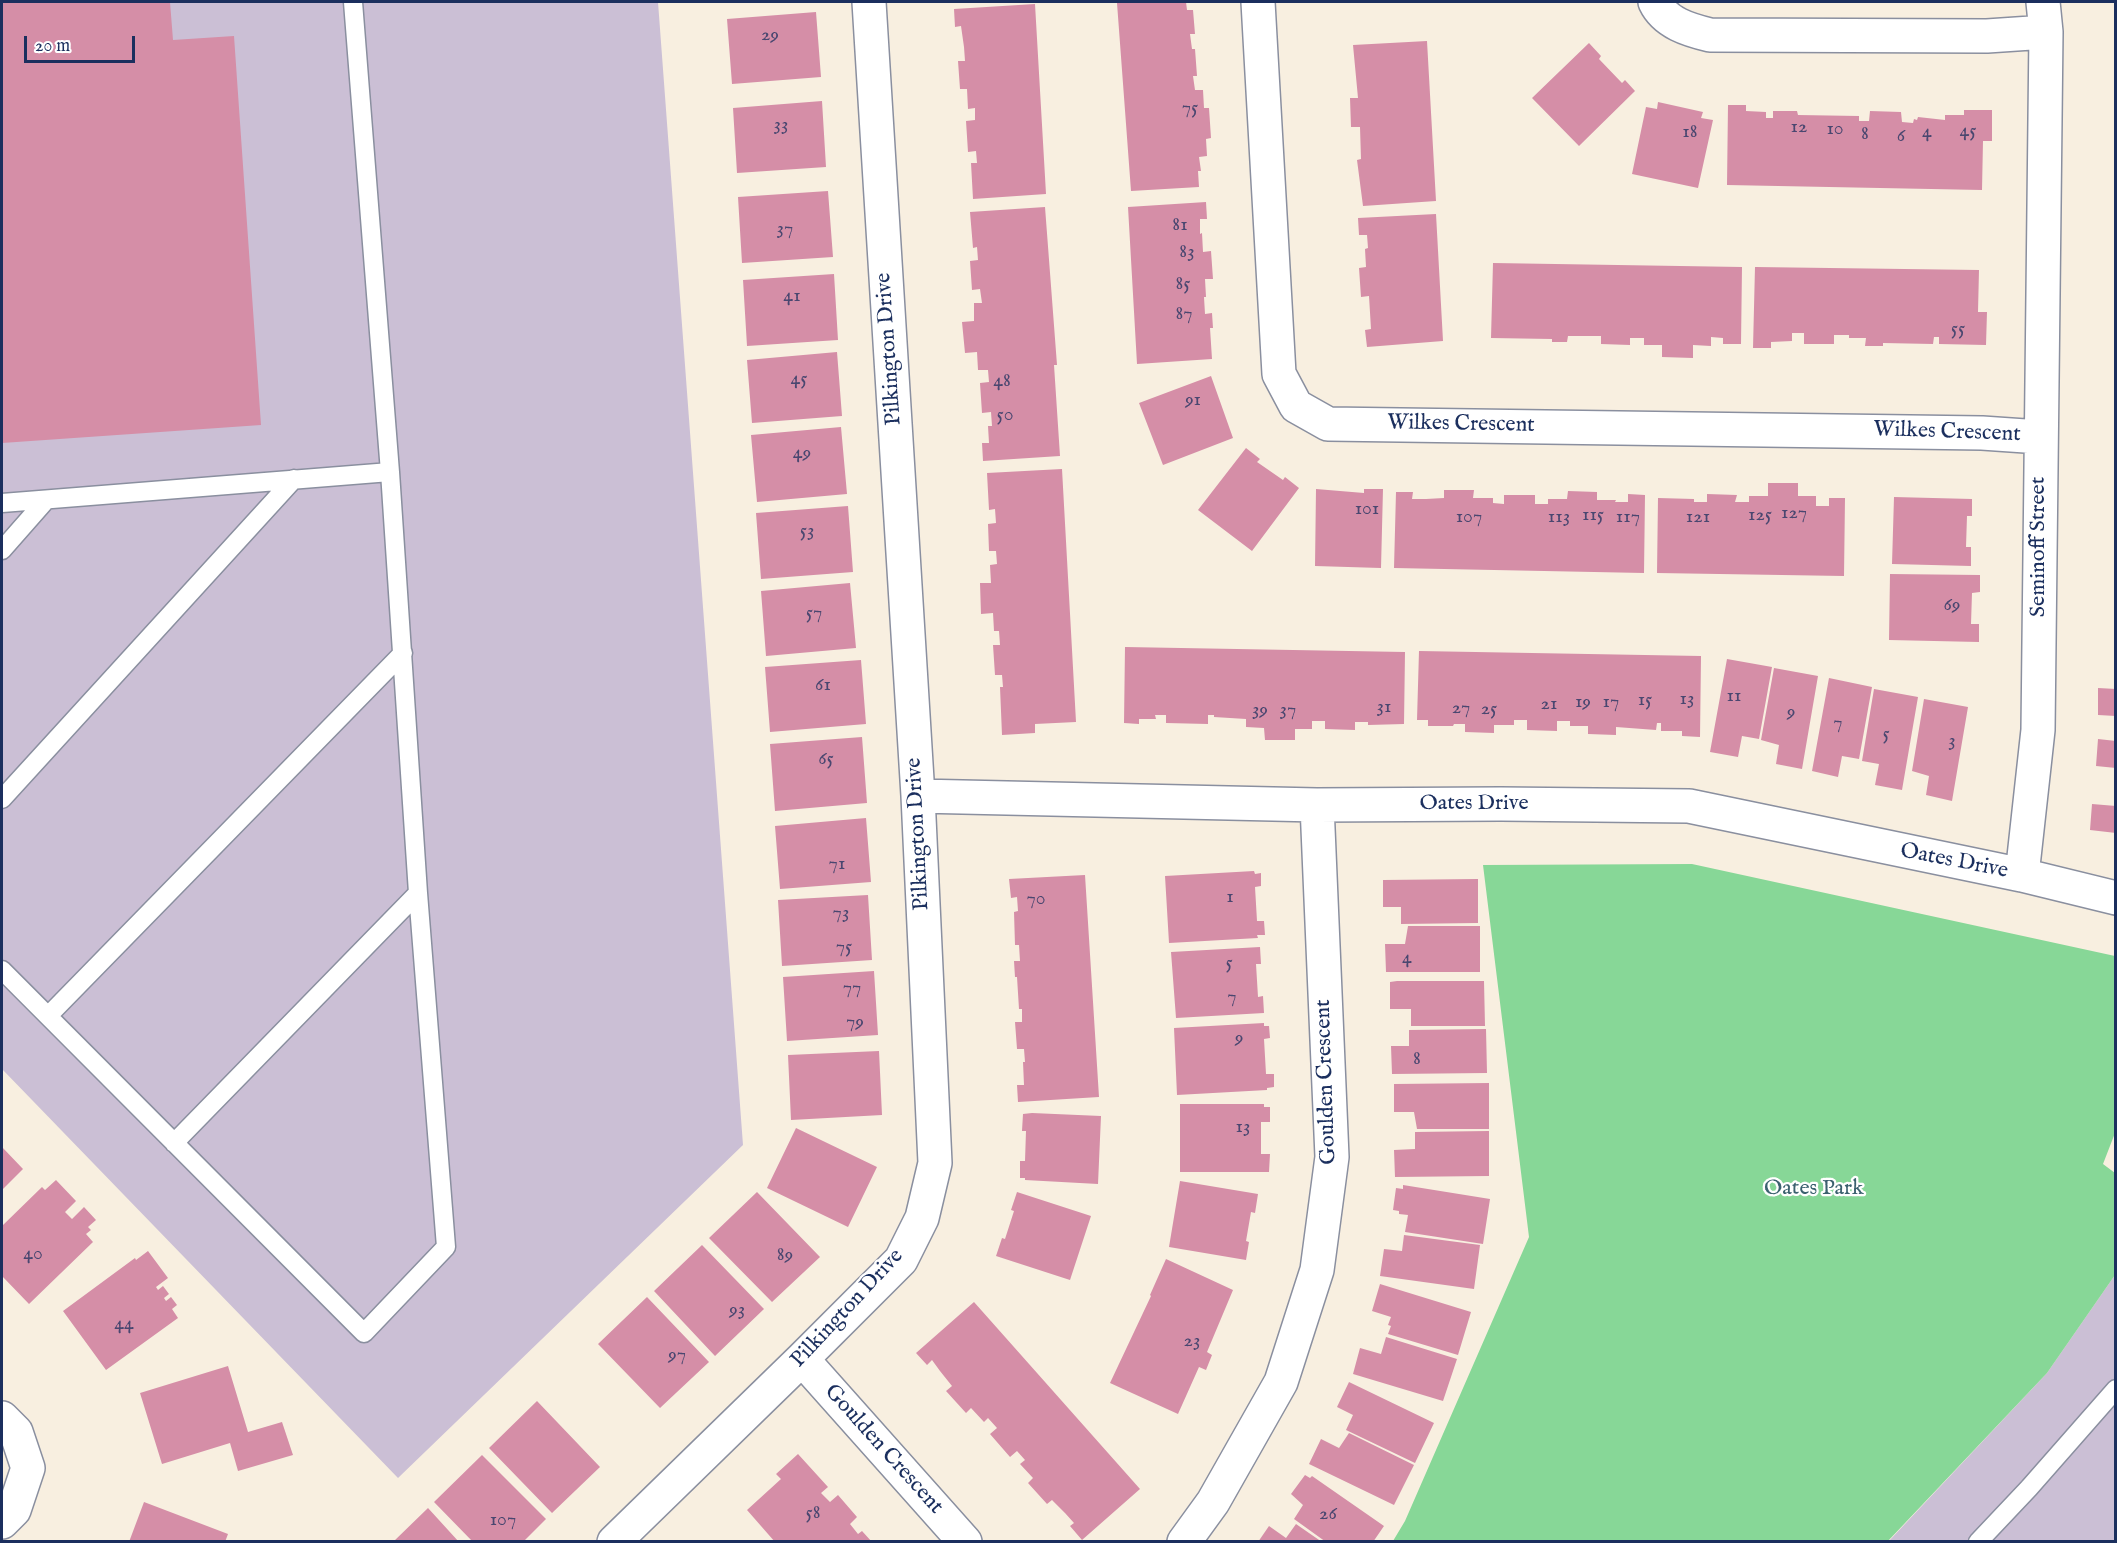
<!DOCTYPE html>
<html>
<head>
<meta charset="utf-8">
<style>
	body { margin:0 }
	#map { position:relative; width:2117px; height:1543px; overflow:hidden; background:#f8efe0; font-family:"IM FELL English",serif }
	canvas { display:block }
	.frame { position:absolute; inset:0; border:3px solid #1b2f5e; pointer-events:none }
	.scale { position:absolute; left:24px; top:36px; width:111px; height:27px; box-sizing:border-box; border:3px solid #1b2f5e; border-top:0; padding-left:8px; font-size:18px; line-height:21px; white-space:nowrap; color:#1b2f5e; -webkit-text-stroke:4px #fff; paint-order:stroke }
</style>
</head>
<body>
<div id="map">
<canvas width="2117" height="1543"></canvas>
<div class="frame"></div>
<div class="scale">20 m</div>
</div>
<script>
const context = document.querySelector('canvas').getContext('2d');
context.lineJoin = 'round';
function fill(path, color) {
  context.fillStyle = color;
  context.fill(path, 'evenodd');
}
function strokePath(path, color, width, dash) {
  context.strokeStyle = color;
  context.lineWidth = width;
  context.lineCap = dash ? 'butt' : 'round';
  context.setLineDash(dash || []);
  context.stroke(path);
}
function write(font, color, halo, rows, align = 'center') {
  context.font = font + ' "IM FELL English",serif';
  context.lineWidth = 4.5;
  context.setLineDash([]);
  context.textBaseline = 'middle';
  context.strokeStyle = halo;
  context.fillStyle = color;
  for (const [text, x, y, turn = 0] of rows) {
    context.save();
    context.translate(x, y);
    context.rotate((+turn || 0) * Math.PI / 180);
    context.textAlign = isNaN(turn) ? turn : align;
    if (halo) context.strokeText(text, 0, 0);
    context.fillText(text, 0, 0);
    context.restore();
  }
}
fill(new Path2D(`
	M2 2H658L743 1145 398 1478 2 1069Z
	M2115 1275V1541L1888 1542 2047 1373Z`), '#cbbfd5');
fill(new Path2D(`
	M1692 864 2115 956V1133L2103 1164 2115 1173V1275L2047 1373 1888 1541H1393L1405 1521 1529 1237 1483 865Z`), '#87d797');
fill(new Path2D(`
	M2 2H170L173 40 234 36 261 425 2 443Z
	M1144 2H1186L1187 10H1193L1195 34H1190L1192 49H1195L1197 76H1193L1195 90H1203L1204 108H1209L1211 138 1206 139 1207 156 1199 157 1201 171H1198L1199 187 1131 191 1117 3Z
	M1035 4 1046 194 973 199 971 163H977L976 151 968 152 966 121 975 120V108L968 109 967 89H960L958 61H965L964 47 961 26 955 27 954 9Z
	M816 12 821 77 732 84 727 19Z
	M1427 41 1436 201 1363 206 1357 160 1361 159 1360 127H1351L1350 98H1358L1353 45Z
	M1589 43 1601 56 1599 59 1622 83 1625 80 1635 91 1579 146 1532 98Z
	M822 101 826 167 737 173 733 108Z
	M1658 102 1703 112 1701 118 1713 120 1698 188 1632 174 1646 107 1657 109Z
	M1728 105H1746V111L1766 112V118H1773V111H1797L1798 115 1859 116V121H1869L1870 111 1901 112 1902 122 1913 123 1914 119 1917 120 1918 117 1945 120V115H1964V110H1992V141H1983L1982 190 1727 185Z
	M828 191 833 257 742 263 738 197Z
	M1206 202 1207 219H1200V234L1202 233 1203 252 1211 251 1213 279H1205L1206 297H1204L1205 314 1212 313 1213 328H1210L1212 359 1137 364 1128 207Z
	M1045 207 1057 365H1054L1060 456 983 461 982 443H989L988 426H992L991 412 982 413 980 383 989 382 988 370H978L977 352 965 353 962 322 974 321V303H982L980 289 972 290 970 261 978 260 977 247 973 248 970 212Z
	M1436 214 1443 341 1367 347 1365 330 1371 329 1369 296 1361 297 1359 268 1366 267 1365 249 1368 248 1367 235H1359L1358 218Z
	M1493 263 1742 267 1741 344H1723V338L1711 337V346L1693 345V358L1662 357V345H1644V338H1630V345L1601 344V336H1568L1567 342H1552V339L1491 338Z
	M1755 267 1979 270 1978 312H1987L1986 345 1939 344V337H1934L1933 344 1883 343V346H1865L1866 338H1849V335H1834V344H1804V333H1792V341L1771 342V348H1753Z
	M834 274 838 340 747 346 743 280Z
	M837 352 842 416 752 423 747 360Z
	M1211 376 1233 438 1163 465 1139 403Z
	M841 427 847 494 757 502 751 435Z
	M1246 448 1260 459 1257 462 1283 480 1285 477 1299 488 1252 551 1198 510Z
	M1062 469 1076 722 1035 724V733L1002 735 1000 687H1003L1002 675H995L993 645H1000L999 631H994L993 613 981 614 980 583H991L990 565 997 564 996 551H989L988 524 996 523 995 509 989 510 987 473Z
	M1768 483H1798V496H1816V506H1829V498H1845L1844 576 1657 573 1658 498 1694 499V502H1707V494L1737 495 1735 502H1749V496H1768Z
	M1316 489 1364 493V489H1383L1381 568 1315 566Z
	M1444 490H1474L1473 498H1493V503L1504 504V495H1535V504H1548V499H1567L1568 491 1597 492V500H1616L1615 502H1628V494L1645 495 1644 573 1394 568 1396 492H1413L1412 499H1426L1444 498Z
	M1894 497 1972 499V516H1967L1966 547H1971V566L1892 564Z
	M848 506 853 572 761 579 756 513Z
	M1890 574 1980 575V592L1972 593 1971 624H1979V642L1889 640Z
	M850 583 856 648 766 656 761 591Z
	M1125 647 1405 652 1404 724 1368 725V722H1355V730L1325 729V721H1312V729H1295V740H1265L1264 728 1246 727V719L1214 717V715H1208V724L1166 723V715H1155L1156 719H1139V724L1124 723Z
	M1419 651 1701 656 1700 737 1682 736V731H1661V723H1657L1656 730 1616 727V735L1588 734V726H1570V721H1557V731L1527 730V720H1514V725H1494V733L1465 732V724H1454L1453 726H1428V720H1417Z
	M1727 659 1772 667 1759 739 1742 736 1738 757 1710 752Z
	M861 660 866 724 770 732 765 667Z
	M1774 668 1818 676 1802 769 1776 764 1779 745 1761 740Z
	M1829 678 1872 687 1859 759 1842 756 1838 777 1812 771Z
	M2098 688 2116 689V716L2098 715Z
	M1874 689 1918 697 1902 790 1875 785 1879 764 1862 761Z
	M1924 699 1968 707 1952 801 1926 795 1929 776 1912 771Z
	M862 737 867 803 775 811 770 744Z
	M2098 739 2116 741V768L2096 766Z
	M2092 804 2116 806V833L2090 830Z
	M866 818 871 882 780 889 775 826Z
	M1254 871 1255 874 1261 873V886L1255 887 1257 921H1264L1265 935H1257L1258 938 1169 943 1165 876Z
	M1085 875 1099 1097 1018 1102 1017 1085H1024L1023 1062H1025L1024 1049H1017L1015 1022H1022V1009H1019L1017 977H1015L1014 961H1020L1019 945H1015L1014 912 1018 911 1017 897 1011 898 1009 879Z
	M1478 879V923L1401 924V907H1383V880Z
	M868 895 872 960 782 966 778 900Z
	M1408 926H1480V972H1386L1385 944H1405Z
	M1260 947 1261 964H1256L1258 997 1263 996 1264 1013 1176 1018 1171 952Z
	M874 971 878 1035 787 1041 783 977Z
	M1397 981H1484L1485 1026H1411V1009H1390V982Z
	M1264 1023V1026H1269L1270 1038 1264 1039 1266 1074H1274V1087L1267 1088V1090L1177 1095 1174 1028Z
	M1486 1029 1487 1073 1392 1074 1391 1046H1409V1030Z
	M879 1051 882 1115 791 1120 788 1055Z
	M1489 1083V1129H1417L1414 1112H1394V1084Z
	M1180 1104H1264V1107H1270V1122H1261V1154H1270L1269 1172H1180Z
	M1032 1113 1101 1116 1098 1184 1025 1180V1178H1020V1161H1025L1026 1131H1022L1023 1114Z
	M796 1128 877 1167 848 1227 767 1188Z
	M1489 1131V1176L1395 1177 1394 1150 1415 1149V1132Z
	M2 1147 23 1169 2 1190Z
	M56 1180 76 1201 65 1212 72 1219 84 1207 96 1220 88 1227 91 1230 86 1234 93 1242 29 1304 2 1276V1226L42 1187 45 1190Z
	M1180 1181 1258 1194 1255 1213 1251 1212 1246 1241 1249 1242 1246 1260 1169 1247Z
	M1403 1185 1490 1199 1483 1244 1405 1232 1408 1215 1399 1214V1211L1393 1210 1396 1188 1403 1189Z
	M757 1192 820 1257 772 1302 709 1238Z
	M1017 1192 1091 1216 1070 1280 996 1256 1002 1238 1005 1239 1014 1211 1011 1210Z
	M1404 1235 1480 1245 1474 1289 1380 1276 1384 1249 1402 1251Z
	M702 1245 764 1309 715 1356 654 1291Z
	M148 1251 168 1278 156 1287 158 1290 163 1286 169 1294 164 1298 166 1301 171 1297 177 1305 172 1309 178 1318 106 1370 63 1311 135 1258 136 1260Z
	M1166 1259 1233 1290 1207 1352 1212 1355 1206 1370 1199 1367 1178 1414 1110 1383 1151 1296 1150 1295Z
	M1380 1284 1471 1312 1458 1355 1388 1334 1391 1326 1388 1325 1391 1317 1372 1311Z
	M647 1297 709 1362 660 1408 598 1344Z
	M974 1302 1140 1489 1082 1540 1070 1526 1074 1523 1065 1513 1052 1500 1047 1504 1028 1483 1033 1478 1020 1464 1025 1460 1017 1451 1010 1457 990 1434 997 1428 988 1418 984 1422 971 1408 966 1413 946 1391 952 1386 940 1371 932 1360 927 1365 916 1353Z
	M1386 1337 1457 1359 1443 1401 1353 1374 1360 1348 1381 1354Z
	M228 1366 248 1432 282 1422 293 1455 238 1471 230 1443 162 1464 140 1393Z
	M1349 1382 1434 1423 1415 1463 1346 1430 1353 1415 1337 1407Z
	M537 1401 600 1467 552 1513 489 1448Z
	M1349 1433 1414 1465 1394 1505 1309 1464 1321 1439 1339 1448Z
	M798 1454 828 1487 821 1493 830 1502 838 1495 857 1517 850 1524 858 1534 862 1531 872 1542H775L747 1510 781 1479 776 1474Z
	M482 1455 546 1519 523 1542H473L434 1502Z
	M1305 1475 1310 1478 1312 1476 1384 1526 1373 1542H1326L1294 1519 1303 1505 1291 1494Z
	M144 1502 228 1534 225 1542H129Z
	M428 1508 459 1542H393Z
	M1296 1524 1322 1542H1258L1269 1526 1286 1538Z`), '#d58ea7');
const lane = new Path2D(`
	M2 503 390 472
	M2 550 46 500
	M2 799 294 479
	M2 970 364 1333 446 1247 418 893 390 472 353 2
	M48 1016 403 653
	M174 1143 418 893
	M1978 1542 2029 1488 2116 1389`);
const street = new Path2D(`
	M1258 2 1279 374 1296 406 1328 424 1982 433 2040 437
	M1655 2C1665 23 1689 30 1710 35L1987 36 2046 32
	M918 796 1317 805 1501 804 1689 806 2022 875 2116 898
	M2022 875 2038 730 2046 32 2043 2
	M802 1359 965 1542
	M2 1418 16 1432 28 1468 14 1510 2 1522
	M614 1542 802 1359 901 1260 922 1218 935 1163 918 796 869 2
	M1184 1542 1213 1502 1281 1382 1317 1270 1332 1157 1317 805`);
strokePath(lane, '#8a8f9f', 21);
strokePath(street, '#8a8f9f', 36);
strokePath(lane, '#fff', 18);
strokePath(street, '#fff', 33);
write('20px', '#4a4770', null, [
	["29",770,36],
	["75",1190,109],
	["33",781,126],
	["12",1799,128],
	["10",1835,130],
	["45",1968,132],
	["18",1690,133],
	["4",1927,133],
	["8",1865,135],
	["6",1901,137],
	["81",1180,226],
	["37",785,230],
	["83",1187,253],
	["85",1183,285],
	["41",792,297],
	["87",1184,315],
	["55",1958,330],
	["45",799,380],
	["48",1002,382],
	["91",1193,401],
	["50",1005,416],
	["49",802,454],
	["101",1367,510],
	["127",1794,514],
	["115",1593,516],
	["125",1760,516],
	["107",1469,518],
	["113",1559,518],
	["117",1628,518],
	["121",1698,518],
	["53",807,532],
	["69",1952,606],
	["57",814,614],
	["61",823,686],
	["11",1734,697],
	["13",1687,700],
	["15",1645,701],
	["19",1583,703],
	["17",1611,703],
	["21",1549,705],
	["31",1384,708],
	["27",1461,709],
	["25",1489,710],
	["39",1260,711],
	["37",1288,711],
	["9",1791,713],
	["7",1838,724],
	["5",1886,735],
	["3",1952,742],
	["65",826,760],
	["71",837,865],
	["1",1230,898],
	["70",1036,900],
	["73",841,914],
	["75",844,948],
	["4",1407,959],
	["5",1229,964],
	["77",852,989],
	["7",1232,998],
	["79",855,1023],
	["9",1239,1039],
	["8",1417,1060],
	["13",1243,1128],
	["40",33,1255],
	["89",785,1256],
	["93",737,1311],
	["44",124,1325],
	["23",1192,1342],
	["97",677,1356],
	["58",813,1514],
	["26",1328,1515],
	["107",503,1521]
]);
write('22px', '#1b2f5e', '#fff', [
	["Pilkington Drive",890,349,-94],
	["Wilkes Crescent",1461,425,1],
	["Wilkes Crescent",1947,433,2],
	["Seminoff Street",2039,547,-90],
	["Oates Drive",1474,804],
	["Pilkington Drive",919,834,-93],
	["Oates Drive",1954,862,11],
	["Goulden Crescent",1327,1082,-92],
	["Pilkington Drive",848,1309,-47],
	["Goulden Crescent",883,1450,48]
]);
write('22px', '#3b616f', '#fff', [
	["Oates Park",1814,1189]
]);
</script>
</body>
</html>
